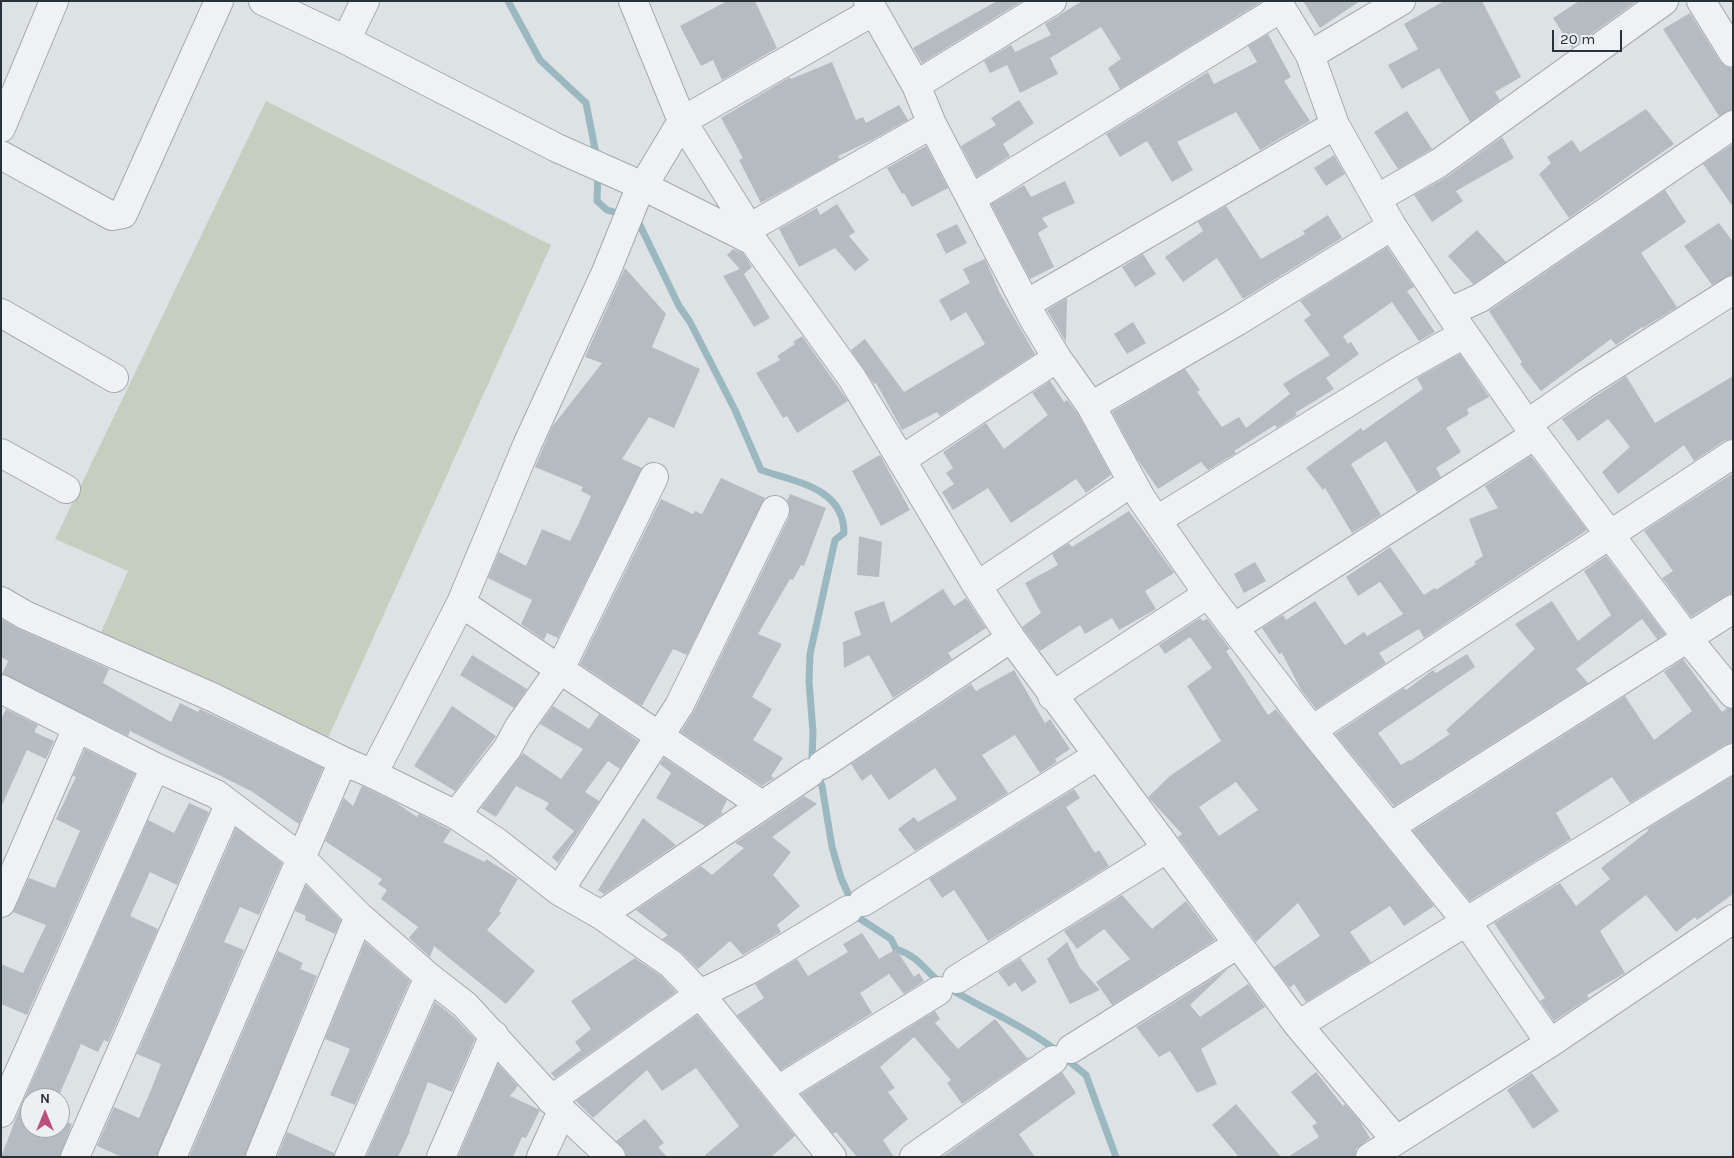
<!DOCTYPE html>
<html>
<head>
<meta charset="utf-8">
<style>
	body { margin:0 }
	#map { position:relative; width:1734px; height:1158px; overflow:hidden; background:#dde2e5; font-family:Karla,sans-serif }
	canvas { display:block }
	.frame { position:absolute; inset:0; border:2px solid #283339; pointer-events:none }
	.north { position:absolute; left:20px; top:1088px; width:50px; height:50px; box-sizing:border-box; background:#ecf0f3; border:1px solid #9ea4a9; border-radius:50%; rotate:0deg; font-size:14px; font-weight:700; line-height:20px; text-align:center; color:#283339 }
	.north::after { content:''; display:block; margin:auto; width:18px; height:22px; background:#bc4f7d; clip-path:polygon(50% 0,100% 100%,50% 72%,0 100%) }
	.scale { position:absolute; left:1552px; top:30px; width:70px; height:22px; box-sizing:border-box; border:2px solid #283339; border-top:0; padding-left:6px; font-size:15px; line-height:18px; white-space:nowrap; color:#283339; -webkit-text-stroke:4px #ecf0f3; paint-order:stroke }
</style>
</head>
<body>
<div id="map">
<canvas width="1734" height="1158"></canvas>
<div class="frame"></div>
<div class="north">N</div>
<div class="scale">20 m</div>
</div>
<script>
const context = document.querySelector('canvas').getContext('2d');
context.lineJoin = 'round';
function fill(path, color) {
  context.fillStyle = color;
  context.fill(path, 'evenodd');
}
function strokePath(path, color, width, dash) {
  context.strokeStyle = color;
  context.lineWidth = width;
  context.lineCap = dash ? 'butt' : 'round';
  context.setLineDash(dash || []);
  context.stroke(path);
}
fill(new Path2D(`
	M266 101 551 245 322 751 98 639 128 571 55 539Z`), '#c6cebf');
strokePath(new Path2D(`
	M508 1 540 60 586 103 597 159
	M598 172 597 201 607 210 621 214
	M636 217 679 306 690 322 735 410 761 470C796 482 844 488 844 533L835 540 810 654 809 681 813 732 812 757 814 764
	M818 774 822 786 832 847 841 878 859 918 891 939 896 949C923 958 926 975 947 987 983 1009 1023 1025 1057 1051
	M1065 1058 1086 1075 1116 1157`), '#9bb8c1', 7);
fill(new Path2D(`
	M727 1H755L777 48 722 80 713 60 701 66 680 26Z
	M997 1H1022L922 63 913 48Z
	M1082 1H1261V2L1120 89 1108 68 1121 59 1101 27 1050 58 1058 74 1020 93 1007 65 990 73 984 61 1011 45 1015 52 1051 35 1045 24Z
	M1303 1H1360L1320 28Z
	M1444 1H1482L1521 77 1495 92 1500 100 1470 122 1439 68 1402 89 1388 65 1418 49 1404 24Z
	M1579 1H1637L1572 48 1553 18Z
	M1690 13 1720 61 1725 66 1733 69V110L1719 116 1663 29Z
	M1268 34 1291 77 1284 81 1310 121 1260 150 1236 112 1177 142 1193 170 1172 182 1147 141 1120 157 1106 134 1208 72 1214 84 1257 62 1248 46Z
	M832 62 856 120 863 117 866 123 899 105 908 120 872 140 838 156 840 159 761 203 739 160 743 158 721 118 790 77 791 79Z
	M1019 100 1034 123 1003 144 1010 156 977 177 961 146 996 125 991 118Z
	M1646 109 1674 144 1569 218 1539 174 1551 163 1547 157 1572 140 1580 152Z
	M1407 111 1432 149 1398 169 1374 132Z
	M1502 137 1514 158 1456 191 1463 201 1432 222 1414 195 1448 176Z
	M1733 144V207L1703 164Z
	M926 146 948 188 912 207 904 193 902 194 887 168Z
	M1334 155 1345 174 1326 186 1314 168Z
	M1065 181 1075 203 1042 218 1048 227 1038 233 1054 267 1030 279 991 204 1024 185 1031 197Z
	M1665 190 1686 222 1641 253 1677 307 1643 328 1642 327 1616 345 1611 339 1541 391 1520 364 1522 362 1489 311Z
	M837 204 855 232 849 236 869 260 855 271 835 248 799 267 779 229 817 208 820 215Z
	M1226 206 1261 259 1305 234 1303 231 1328 215 1342 238 1243 299 1217 258 1183 282 1165 257 1203 231 1198 222Z
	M1719 223 1733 242V274L1712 285 1684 246Z
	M957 224 967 243 946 254 936 234Z
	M1477 230 1506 262 1473 284 1448 256Z
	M1387 247 1414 287 1407 291 1435 332 1419 341 1392 302 1343 336 1348 344 1351 342 1359 354 1326 378 1334 389 1295 413 1297 415 1277 428 1275 425 1234 451 1236 453 1208 470 1201 462 1158 489 1136 457 1112 412 1185 369 1200 390 1197 392 1222 427 1239 417 1246 428 1290 394 1283 384 1330 355 1304 320 1311 315 1300 301Z
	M733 249 743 253 752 267 744 274 742 271 770 318 754 327 723 276 740 269 727 255Z
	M1143 254 1156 274 1135 287 1122 267Z
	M985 259 1000 293 1035 354 940 416 937 412 902 430 876 383 874 384 851 350 865 339 904 392 985 344 966 312 951 321 939 300 970 283 963 269Z
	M625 268 666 314 652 347 700 369 674 428 649 417 622 459 642 468 558 638 547 633 544 640 521 624 532 600 488 578 499 552 526 566 542 529 570 541 579 523 591 496 581 491 583 487 535 467 552 427 602 363 585 357Z
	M1067 298 1066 342 1047 310Z
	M1133 322 1146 343 1127 354 1114 334Z
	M802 336 848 401 797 433 787 416 783 418 756 373 780 360 777 356 795 344 793 342Z
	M1460 354 1489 397 1467 409 1469 414 1446 428 1461 452 1436 468 1441 477 1417 492 1386 441 1351 464 1381 515 1352 533 1325 488 1323 490 1306 468 1361 428 1363 431 1423 389 1417 378Z
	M1626 376 1655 423 1733 376V438L1724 441 1694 461 1684 445 1618 494 1602 472 1630 447 1608 419 1578 441 1562 419Z
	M1050 381 1064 402 1067 400 1078 414 1111 475 1086 493 1076 479 1011 523 988 488 953 510 942 492 954 484 946 473 953 468 943 452 986 423 1004 449 1048 415 1032 393Z
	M880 455 910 510 881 526 852 471Z
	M1531 456 1587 530 1424 638 1419 629 1379 653 1386 663 1316 709 1301 690 1282 653 1279 654 1262 628 1283 615 1286 620 1315 601 1345 645 1364 632 1367 636 1403 614 1380 582 1358 596 1346 577 1390 547 1424 595 1435 588 1436 590 1476 564 1474 562 1483 556 1469 519 1498 508 1485 486Z
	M1733 473V593L1725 596 1691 617 1662 578 1673 571 1644 531Z
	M721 478 765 498 687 655 673 649 642 706 580 664 661 499 693 514 695 511 702 514Z
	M790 494 826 508 804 566 801 565 793 580 790 579 758 634 782 644 752 697 772 709 753 740 783 758 771 776 774 778 762 786 681 732 693 713 789 517 790 508 787 501Z
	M1129 511 1174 573 1145 591 1156 609 1119 630 1112 618 1085 634 1080 625 1040 651 1022 627 1041 613 1025 583 1058 565 1052 554 1069 543 1072 547Z
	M859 536 882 542 879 577 857 575Z
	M1606 556 1665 634 1657 639 1642 619 1576 669 1588 683 1394 806 1335 734 1404 688 1406 690 1433 670 1436 673 1467 654 1475 667 1378 733 1401 765 1409 760 1410 761 1450 734 1446 730 1535 649 1515 624 1552 601 1578 641 1611 615 1584 571Z
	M1255 562 1266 581 1244 593 1234 574Z
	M943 589 954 606 966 598 986 628 948 653 952 659 893 698 869 655 844 668 843 642 861 635 854 612 884 601 891 623Z
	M1200 618 1203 621 1207 619 1230 649 1226 651 1268 715 1276 709 1434 906 1404 926 1390 906 1350 932 1371 962 1306 1002 1294 984 1290 988 1274 967 1320 936 1298 903 1256 942 1178 837 1182 834 1148 797 1170 776 1221 741 1187 686 1212 668 1190 637 1165 654 1159 645ZM1236 782 1258 810 1219 836 1199 807Z
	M1 619 19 629 109 669 103 683 171 722 180 703 198 712 200 709 323 768 299 824 251 791 130 731 128 736 2 674 8 661 1 657Z
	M472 655 527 689 514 708 460 675Z
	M1683 659 1722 712 1727 708 1733 709V742L1725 745 1630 803 1612 777 1556 813 1571 839 1470 901 1413 831 1625 696 1654 740 1692 711 1664 672Z
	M1014 670 1045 723 1050 719 1070 749 1055 759 1057 762 1040 773 1015 735 982 755 1008 793 915 851 898 829 914 817 918 822 957 799 935 768 889 800 871 774 862 781 851 764 971 684 976 691Z
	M452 706 496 736 455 791 414 766Z
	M553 706 589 729 599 714 638 741 620 769 608 761 585 792 599 801 558 863 552 857 574 831 545 809 549 803 516 786 496 817 481 808 523 753 561 779 583 749 540 724Z
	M6 709 38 725 34 732 54 741 46 759 27 750 1 807V720Z
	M85 749 135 774 27 1015 1 1004V964L23 973 46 925 13 912 29 878 55 888 80 831 56 819 76 777 73 776Z
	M664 758 727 800 721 812 723 813 705 826 656 798 671 773 660 764Z
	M1733 776V894L1697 920 1695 917 1676 932 1646 895 1600 931 1625 973 1587 995 1589 998 1554 1021 1540 1001 1545 998 1494 923 1560 883 1576 906 1610 879 1601 868 1648 831 1647 829Z
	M362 786 395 802 417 817 419 814 448 829 451 830 443 842 485 862 486 859 518 879 499 911 501 913 487 930 535 971 506 1004 434 946 430 957 409 938 418 927 381 899 387 890 378 884 382 879 325 841 344 798 353 806Z
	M1074 789 1080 798 1066 807 1095 853 1099 850 1109 866 988 941 954 890 942 898 929 879Z
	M804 796 817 804 772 837 791 852 773 875 800 906 777 925 781 932 743 955 730 941 698 969 682 953 662 939 668 935 636 910 701 866 712 875 744 848 735 843Z
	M189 803 209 812 177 885 150 872 130 916 158 929 108 1042 104 1040 98 1052 81 1044 58 1098H30V1128H60V1120L72 1124 60 1157H1L18 1113 148 820 174 833Z
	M643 818 676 845 604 894 598 890Z
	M236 828 282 863 259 915 240 907 224 942 244 950 157 1157H122L97 1146 114 1107 139 1118 153 1085 161 1064 137 1054Z
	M306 885 341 920 335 934 305 920 306 916 295 911Z
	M1122 895 1152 929 1186 901 1215 940 1112 1005 1096 982 1130 959 1104 929 1077 949 1064 931Z
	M862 933 879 959 896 949 914 977 919 973 924 981 904 994 889 974 860 993 872 1013 781 1070 737 1015 764 998 755 984 797 959 808 976 848 952 843 944Z
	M365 942 410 981 355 1105 330 1095 350 1049 325 1039Z
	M1067 942 1080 968 1100 990 1070 1004 1047 959Z
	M278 951 303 963 300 969 317 976 245 1157H189Z
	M635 958 661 976 676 992 555 1078 551 1073 581 1050 575 1042 591 1029 571 1001Z
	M1020 958 1037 982 1022 992 1015 982 1009 987 998 972Z
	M1229 968 1190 1005 1200 1017 1248 984 1265 1007 1201 1049 1217 1084 1197 1093 1170 1051 1159 1057 1136 1027Z
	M435 1002 454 1017 475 1039 452 1092 428 1082 409 1131H410L398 1157H366Z
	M935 1011 940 1019 935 1023 958 1049 995 1019 1027 1058 1032 1056 962 1104 947 1083 951 1080 914 1037 880 1067 895 1088 888 1092 908 1119 883 1140 894 1157H857L836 1132 833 1134 801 1094Z
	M697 1015 795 1136 771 1157H703L739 1126 696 1068 662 1091 647 1070 593 1118 576 1101Z
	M498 1064 518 1086 510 1096 540 1110 526 1138 522 1137 513 1157H458Z
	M1062 1072 1076 1093 1019 1134 1035 1157H942Z
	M1316 1072 1343 1106 1345 1104 1359 1120 1370 1138 1356 1149 1355 1157H1288L1319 1137 1312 1126 1317 1123 1291 1092Z
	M1532 1073 1559 1111 1533 1129 1507 1090Z
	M1236 1104 1281 1157H1239L1212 1125Z
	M645 1119 664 1143 658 1147 667 1157H626V1152L616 1141Z
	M287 1132 334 1153V1157H277Z`), '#b5bcc1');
const minor = new Path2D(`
	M263 1 346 40 557 148 645 187 753 241
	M633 1 682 121 749 228 753 241 852 378 977 586 1011 638 1298 1025 1395 1139
	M868 1 916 85 932 124 1033 318 1057 358 1091 406 1141 498 1208 594 1312 730 1466 921 1550 1043
	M1277 1 1310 55 1335 125 1392 226 1449 312 1535 435 1688 639 1733 694
	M1701 1 1733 53
	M346 40 365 1
	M1310 55 1401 1
	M916 85 1052 1
	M1 128 54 1
	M1 155 112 216 123 214 219 1
	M972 198 1281 8
	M1378 198 1439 163 1664 1
	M749 228 932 124
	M1026 304 1335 125
	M1449 312 1480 298 1733 125
	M1 313 114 378
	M1091 406 1236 322 1392 226
	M1527 424 1583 385 1733 290
	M1 453 66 489
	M901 460 1057 358
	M1157 520 1407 366 1464 334
	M977 586 1132 482
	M1 601 25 615 212 697 343 761 373 774 456 815 498 843 559 891 601 915 671 964 700 994 832 1157
	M461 603 762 805
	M1235 627 1535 435
	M1 689 155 767 216 794 301 858 359 916 429 977 465 1005 562 1111 611 1157
	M1052 696 1208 594
	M1312 730 1733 454
	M822 765 1011 638
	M373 774 461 603 527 445 606 272 636 198 682 121 872 12
	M456 815 507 749 519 727 560 669 654 477
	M1390 827 1733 609
	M559 891 679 706 775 510
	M863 902 1097 756
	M1 903 77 728
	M601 915 810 773
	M957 979 1166 849
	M1298 1025 1733 758
	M1071 1049 1238 944
	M778 1090 938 991
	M551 1100 700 994 749 970 848 910
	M1 1113 155 767
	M75 1157 229 805
	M172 1157 343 761
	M260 1157 359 916
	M349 1157 429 977
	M441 1157 494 1035
	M541 1157 562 1111
	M914 1157 1053 1060
	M1370 1157 1550 1043 1733 919`);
strokePath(minor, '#a3aaae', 30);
strokePath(minor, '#eff2f4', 28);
</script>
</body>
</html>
